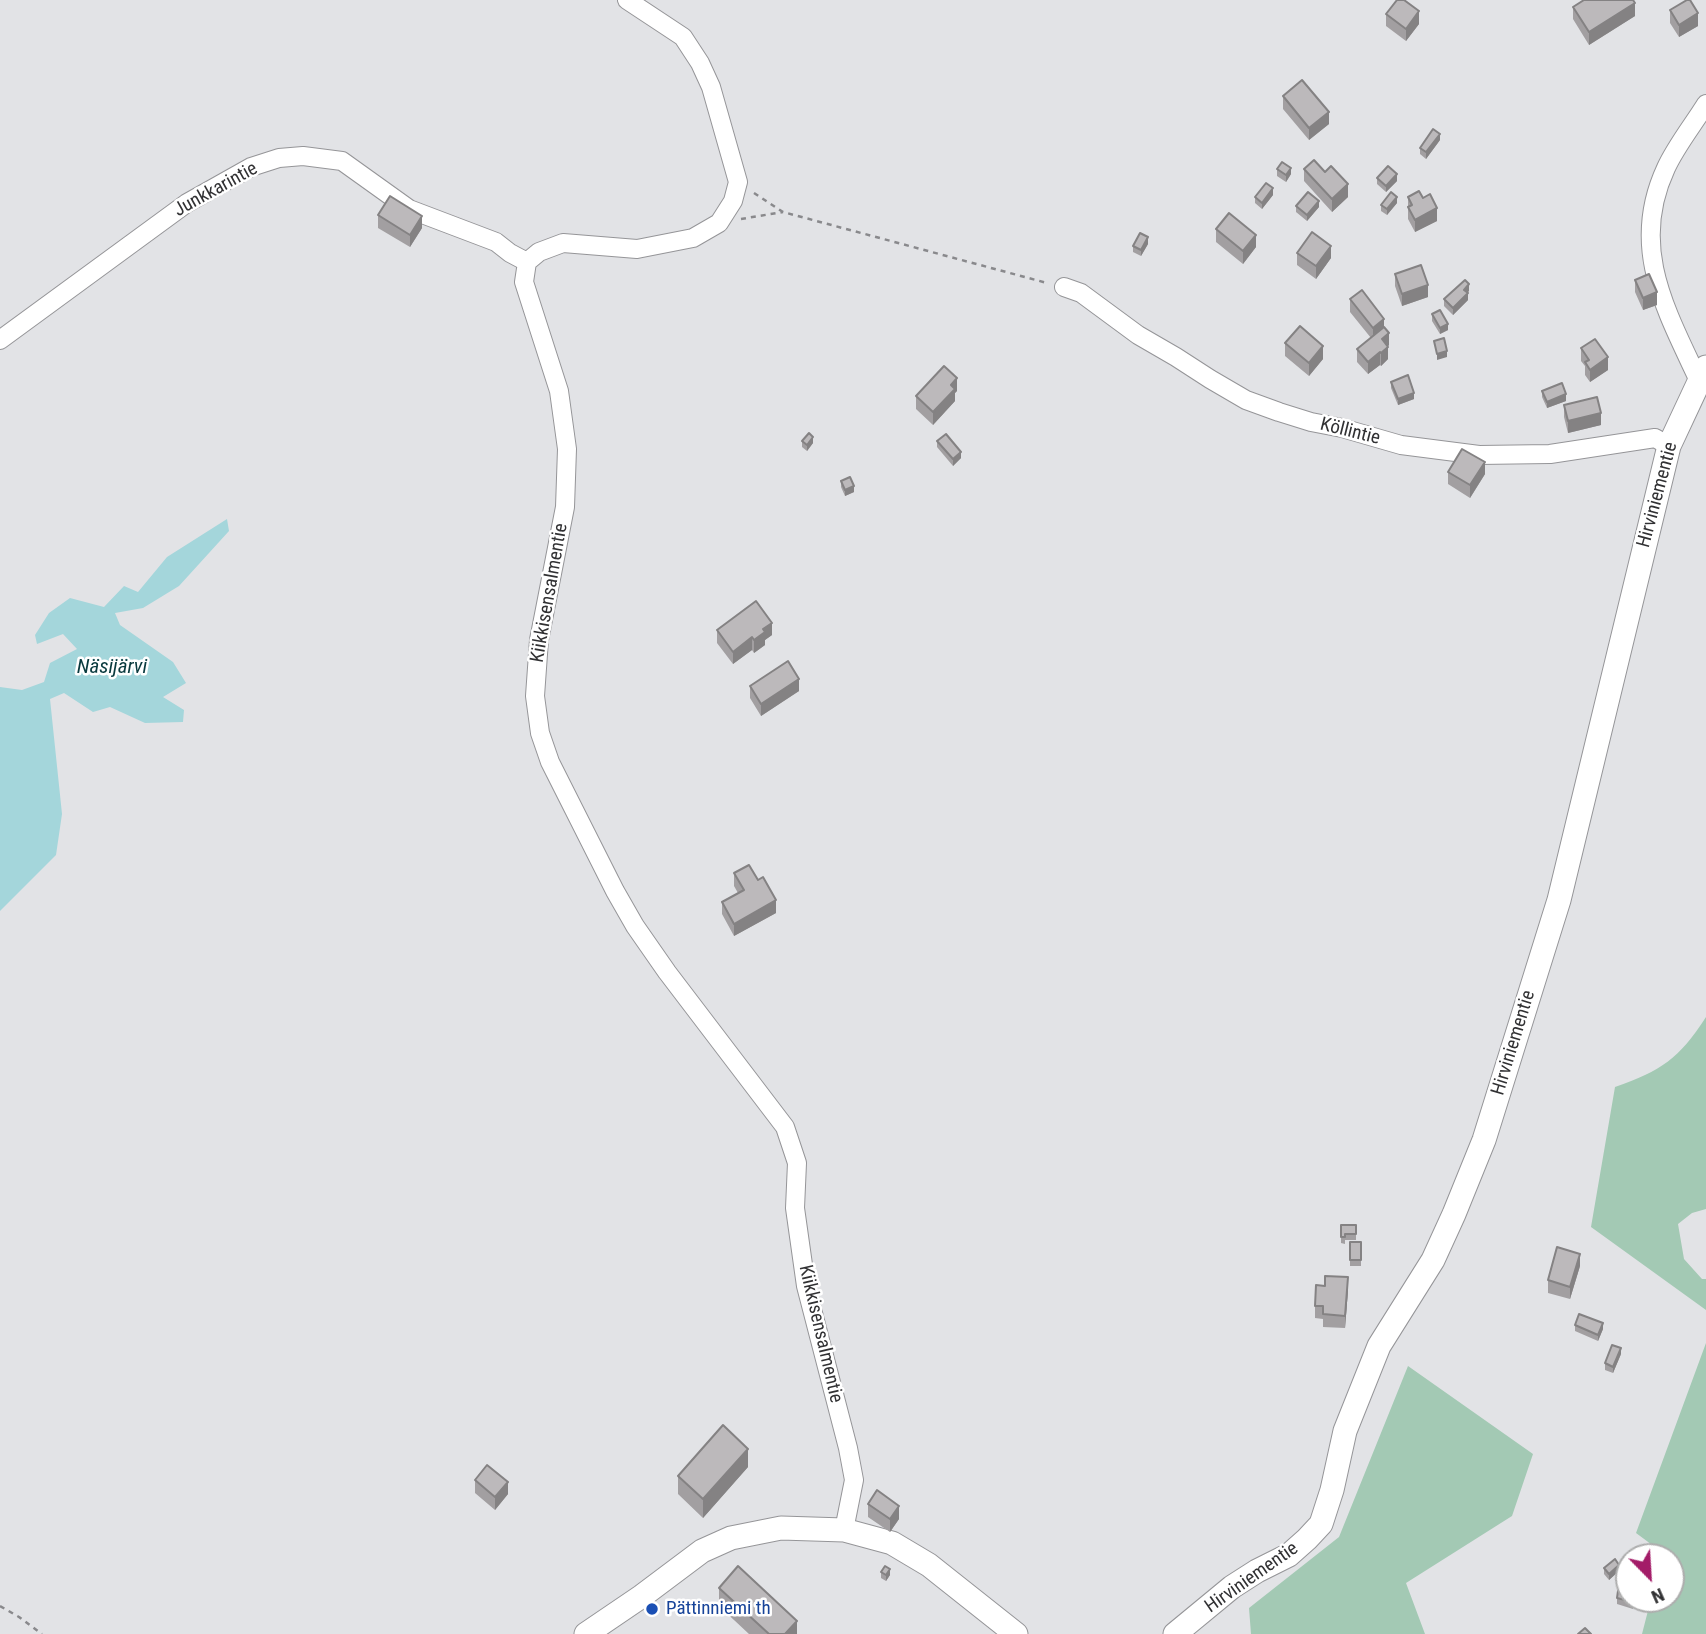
<!DOCTYPE html>
<html>
<head>
<meta charset="utf-8">
<style>
	body { margin:0 }
	#map { position:relative; width:1706px; height:1634px; overflow:hidden; background:#e2e3e6; font-family:"Roboto Condensed",sans-serif }
	canvas { display:block }
	.north { position:absolute; left:1615px; top:1543px; width:70px; height:70px; box-sizing:border-box; background:#fff; border:2px solid #adadad; border-radius:50%; rotate:156deg; font-size:19px; font-weight:700; line-height:28px; text-align:center; color:#313133 }
	.north::after { content:''; display:block; margin:auto; width:24px; height:32px; background:#a31c68; clip-path:polygon(50% 0,100% 100%,50% 72%,0 100%) }
</style>
</head>
<body>
<div id="map">
<canvas width="1706" height="1634"></canvas>
<div class="north">N</div>
</div>
<script>
const context = document.querySelector('canvas').getContext('2d');
context.lineJoin = 'round';
function fill(path, color) {
  context.fillStyle = color;
  context.fill(path, 'evenodd');
}
function strokePath(path, color, width, dash) {
  context.strokeStyle = color;
  context.lineWidth = width;
  context.lineCap = dash ? 'butt' : 'round';
  context.setLineDash(dash || []);
  context.stroke(path);
}
function write(font, color, halo, rows, align = 'center') {
  context.font = font + ' "Roboto Condensed",sans-serif';
  context.lineWidth = 5;
  context.setLineDash([]);
  context.textBaseline = 'middle';
  context.strokeStyle = halo;
  context.fillStyle = color;
  for (const [text, x, y, turn = 0] of rows) {
    context.save();
    context.translate(x, y);
    context.rotate((+turn || 0) * Math.PI / 180);
    context.textAlign = isNaN(turn) ? turn : align;
    if (halo) context.strokeText(text, 0, 0);
    context.fillText(text, 0, 0);
    context.restore();
  }
}
fill(new Path2D(`
	M1706 1017V1209L1692 1213 1678 1224 1684 1259 1702 1279H1706V1310L1591 1227 1615 1087C1662 1070 1678 1060 1706 1017Z
	M1706 1343V1634H1642L1651 1599H1671V1557H1662L1663 1553 1636 1533Z
	M1408 1366 1533 1454 1512 1516 1406 1583 1425 1634H1251L1249 1608 1339 1537Z`), '#a3c9b4');
fill(new Path2D(`
	M227 519 229 531 179 586 143 608 115 613 120 625 173 662 186 683 163 697 184 710 183 722 145 723 110 707 93 712 64 693 50 699 62 814 56 855 0 911V687L22 690 44 682 50 663 77 649 63 634 37 644 35 635 49 613 70 598 104 607 124 586 138 592 167 557Z`), '#a4d6db');
const minor = new Path2D(`
	M627 0 683 37 700 63 711 87 738 182 733 201 719 223 693 238 637 249 563 243 539 252 527 262 524 282 559 391 567 449 565 507 539 640 535 696 540 733 550 762 615 891 635 926 667 972 785 1127 797 1163 795 1208 806 1286 848 1448 854 1480 844 1530
	M1064 287 1081 293 1138 335 1176 357 1210 379 1246 400 1279 412 1311 422 1342 428 1401 445 1479 455 1550 454 1655 438 1669 446
	M0 340 187 203 251 167 279 158 303 156 342 161 409 209 496 242 510 253 527 262
	M1699 381C1666 310 1629 247 1666 168 1676 146 1693 125 1706 104`);
const tertiary = new Path2D(`
	M586 1634 642 1596 702 1551 731 1538 781 1528 844 1530 892 1543 929 1565 1016 1634
	M1175 1634 1232 1587 1257 1571 1289 1555 1307 1539 1321 1524 1332 1490 1345 1431 1379 1346 1433 1260 1454 1214 1484 1140 1559 900 1669 446 1706 367`);
strokePath(minor, '#959598', 20);
strokePath(tertiary, '#959598', 25);
strokePath(new Path2D(`
	M754 193 783 212 1047 283
	M741 219 783 212
	M0 1606 19 1617 42 1634`), '#89898c', 2.5, [5, 5]);
strokePath(minor, '#fff', 18);
strokePath(tertiary, '#fff', 23);
fill(new Path2D(`
	M1573 7 1635 16 1589 45 1573 19Z
	M1670 10 1698 26 1679 37 1670 23Z
	M1386 14 1419 24 1406 41 1386 26Z
	M1283 96 1329 124 1309 140 1283 109Z
	M1440 140 1426 159 1420 154V148Z
	M1277 169 1291 174 1286 182 1277 176Z
	M1304 169 1348 197 1332 212 1304 181Z
	M1377 178 1397 181 1386 192 1377 184Z
	M1273 195 1262 209 1255 203V197Z
	M1408 197 1437 221 1415 232 1408 219Z
	M1397 203 1387 215 1381 211V205Z
	M1296 206 1319 207 1307 221 1296 212Z
	M378 215 422 228 410 247 378 228Z
	M1216 229 1256 247 1243 264 1216 242Z
	M1148 244 1141 256 1133 252V246Z
	M1297 253 1331 258 1316 279 1297 265Z
	M1395 274 1428 297 1402 306 1395 286Z
	M1635 280 1657 305 1643 310 1635 292Z
	M1469 291 1467 293 1468 300 1453 315 1444 306V299Z
	M1350 299 1384 328 1389 345 1388 346V359L1381 366 1380 365 1368 374 1357 362V349L1371 338 1350 312Z
	M1432 314 1448 330 1440 334 1432 321Z
	M1285 343 1323 359 1309 376 1285 356Z
	M1581 348 1608 370 1590 382 1585 375V366L1581 361Z
	M1391 382 1414 399 1398 405 1391 388Z
	M957 391 955 393V401L933 425 916 409V396Z
	M1542 391 1566 401 1547 408 1542 397Z
	M1564 405 1601 425 1568 433 1564 417Z
	M802 441 813 443 807 451 802 447Z
	M937 441 961 458 953 466 937 447Z
	M1448 472 1485 474 1470 498 1448 484Z
	M841 481 854 492 845 496 841 487Z
	M717 630 772 635 765 640V645L754 653 752 650 733 664 717 643Z
	M750 686 799 691 761 716 750 698Z
	M734 873 776 913 734 936 722 914V902L738 893 734 886Z
	M1341 1225H1356V1240H1345V1244L1341 1243Z
	M1350 1242H1361V1266H1350Z
	M1580 1266 1570 1299 1548 1293V1280Z
	M1348 1290 1345 1328 1323 1327V1319L1315 1318V1306Z
	M1575 1325 1603 1329 1598 1341 1575 1331Z
	M1621 1354 1613 1373 1605 1370V1363Z
	M748 1467 703 1518 678 1494V1476Z
	M475 1480 508 1494 495 1510 475 1493Z
	M868 1504 899 1519 890 1532 868 1517Z
	M1604 1568 1619 1571 1609 1580 1604 1574Z
	M881 1572 890 1575 886 1581 881 1578Z
	M719 1588 797 1634H749L719 1606Z
	M1617 1598 1634 1599 1633 1609 1617 1604Z`), '#a29fa1');
fill(new Path2D(`
	M1635 3V16L1589 45V32Z
	M1419 11V24L1406 41V29Z
	M1698 13V26L1679 37V25Z
	M1329 112V124L1309 140V128Z
	M1440 134V140L1426 159V152Z
	M1291 168V174L1286 182V175Z
	M1397 174V181L1386 192V186Z
	M1348 184V197L1332 212V199Z
	M1273 188V195L1262 209V203Z
	M1397 197V203L1387 215V209Z
	M1319 201V207L1307 221V215Z
	M1437 208V221L1415 232V220Z
	M422 216V228L410 247V235Z
	M1256 235V247L1243 264V251Z
	M1148 237V244L1141 256V250Z
	M1331 246V258L1316 279V266Z
	M1469 284V291L1464 296V290Z
	M1428 285V297L1402 306V294Z
	M1657 292V305L1643 310V298Z
	M1468 293V300L1453 315V308Z
	M1384 319V331L1373 340V328Z
	M1448 324V330L1440 334V328Z
	M1389 333V345L1382 352V339Z
	M1323 346V359L1309 376V363Z
	M1388 347V359L1381 366V353Z
	M1447 351V357L1437 360V354Z
	M1380 352V365L1368 374V362Z
	M1608 357V370L1590 382V370Z
	M957 378V391L955 393V401L933 425V412L951 385Z
	M1414 393V399L1398 405V399Z
	M1566 394V401L1547 408V402Z
	M1601 413V425L1568 433V421Z
	M813 437V443L807 451V445Z
	M961 452V458L953 466V459Z
	M1485 462V474L1470 498V485Z
	M854 486V492L845 496V490Z
	M772 623V635L765 640V645L754 653V640L763 629Z
	M752 637V650L733 664V652Z
	M799 679V691L761 716V704Z
	M776 900V913L734 936V924Z
	M1580 1254V1266L1570 1299V1287Z
	M1348 1277V1290L1345 1328V1316Z
	M1603 1323V1329L1598 1341V1335Z
	M1621 1348V1354L1613 1373V1367Z
	M748 1449V1467L703 1518V1499Z
	M508 1482V1494L495 1510V1497Z
	M899 1506V1519L890 1532V1519Z
	M1619 1565V1571L1609 1580V1574Z
	M890 1569V1575L886 1581V1575Z
	M797 1621V1634H785Z`), '#848283');
const building = new Path2D(`
	M1397 0H1404L1419 11 1406 29 1386 14Z
	M1584 0H1633L1635 3 1589 32 1573 7Z
	M1687 0H1690L1698 13 1679 25 1670 10Z
	M1302 80 1329 112 1309 128 1283 96Z
	M1433 129 1440 134 1426 152 1420 148Z
	M1314 160 1325 172 1331 166 1348 184 1332 199 1304 169Z
	M1282 162 1291 168 1286 175 1277 169Z
	M1388 166 1397 174 1386 186 1377 178Z
	M1266 183 1273 188 1262 203 1255 197Z
	M1419 191 1423 198 1430 194 1437 208 1415 220 1408 207 1412 205 1408 197Z
	M1308 192 1319 201 1307 215 1296 206Z
	M1391 192 1397 197 1387 209 1381 205Z
	M390 196 422 216 410 235 378 215Z
	M1229 213 1256 235 1243 251 1216 229Z
	M1312 232 1331 246 1316 266 1297 253Z
	M1140 233 1148 237 1141 250 1133 246Z
	M1421 265 1428 285 1402 294 1395 274Z
	M1649 274 1657 292 1643 298 1635 280Z
	M1465 280 1469 284 1464 290 1468 293 1453 308 1444 299Z
	M1362 290 1384 319 1373 328 1350 299Z
	M1440 310 1448 324 1440 328 1432 314Z
	M1300 326 1323 346 1309 363 1285 343Z
	M1384 327 1389 333 1382 339 1388 347 1381 353 1380 352 1368 362 1357 349Z
	M1444 338 1447 351 1437 354 1434 341Z
	M1595 339 1608 357 1590 370 1585 362 1589 360 1581 348Z
	M944 366 957 378 951 385 955 389 933 412 916 396Z
	M1408 375 1414 393 1398 399 1391 382Z
	M1562 383 1566 394 1547 402 1542 391Z
	M1597 397 1601 413 1568 421 1564 405Z
	M809 433 813 437 807 445 802 441Z
	M946 434 961 452 953 459 937 441Z
	M1462 449 1485 462 1470 485 1448 472Z
	M850 477 854 486 845 490 841 481Z
	M756 601 772 623 763 629 765 632 754 640 752 637 733 652 717 630Z
	M788 661 799 679 761 704 750 686Z
	M749 865 758 880 763 877 776 900 734 924 722 902 744 890 734 873Z
	M1341 1225H1356V1234H1345V1237H1341Z
	M1350 1242H1361V1260H1350Z
	M1557 1247 1580 1254 1570 1287 1548 1280Z
	M1325 1276 1348 1277 1345 1316 1323 1314V1306H1315L1316 1285 1325 1286Z
	M1579 1314 1603 1323 1598 1335 1575 1325Z
	M1612 1345 1621 1348 1613 1367 1605 1363Z
	M723 1425 748 1449 703 1499 678 1476Z
	M487 1465 508 1482 495 1497 475 1480Z
	M877 1490 899 1506 890 1519 868 1504Z
	M1615 1559 1619 1565 1609 1574 1604 1568Z
	M738 1566 797 1621 785 1634H769L719 1588Z
	M885 1566 890 1569 886 1575 881 1572Z
	M1618 1591 1629 1594V1599H1634L1633 1602 1617 1598Z
	M1585 1628 1591 1634H1578Z`);
fill(building, '#bcb9bb');
strokePath(building, '#848283', 2);
for (const [x, y, r, color] of [
	[652,1609,7,"#1a4fb4"]
]) {
  const dot = new Path2D();
  dot.arc(x, y, r, 0, 2 * Math.PI);
  context.fillStyle = color;
  context.fill(dot);
  strokePath(dot, '#fff', 2.5);
}
write('19px', '#313133', '#fff', [
	["Junkkarintie",216,190,-29],
	["Köllintie",1350,432,14],
	["Hirviniementie",1658,495,-75],
	["Kiikkisensalmentie",550,593,-80],
	["Hirviniementie",1514,1043,-73],
	["Kiikkisensalmentie",820,1334,77],
	["Hirviniementie",1252,1578,-35]
]);
write('19px', '#164399', '#fff', [
	["Pättinniemi th",666,1609]
], 'left');
write('italic 21px', '#093a3e', '#fff', [
	["Näsijärvi",112,668]
]);
</script>
</body>
</html>
